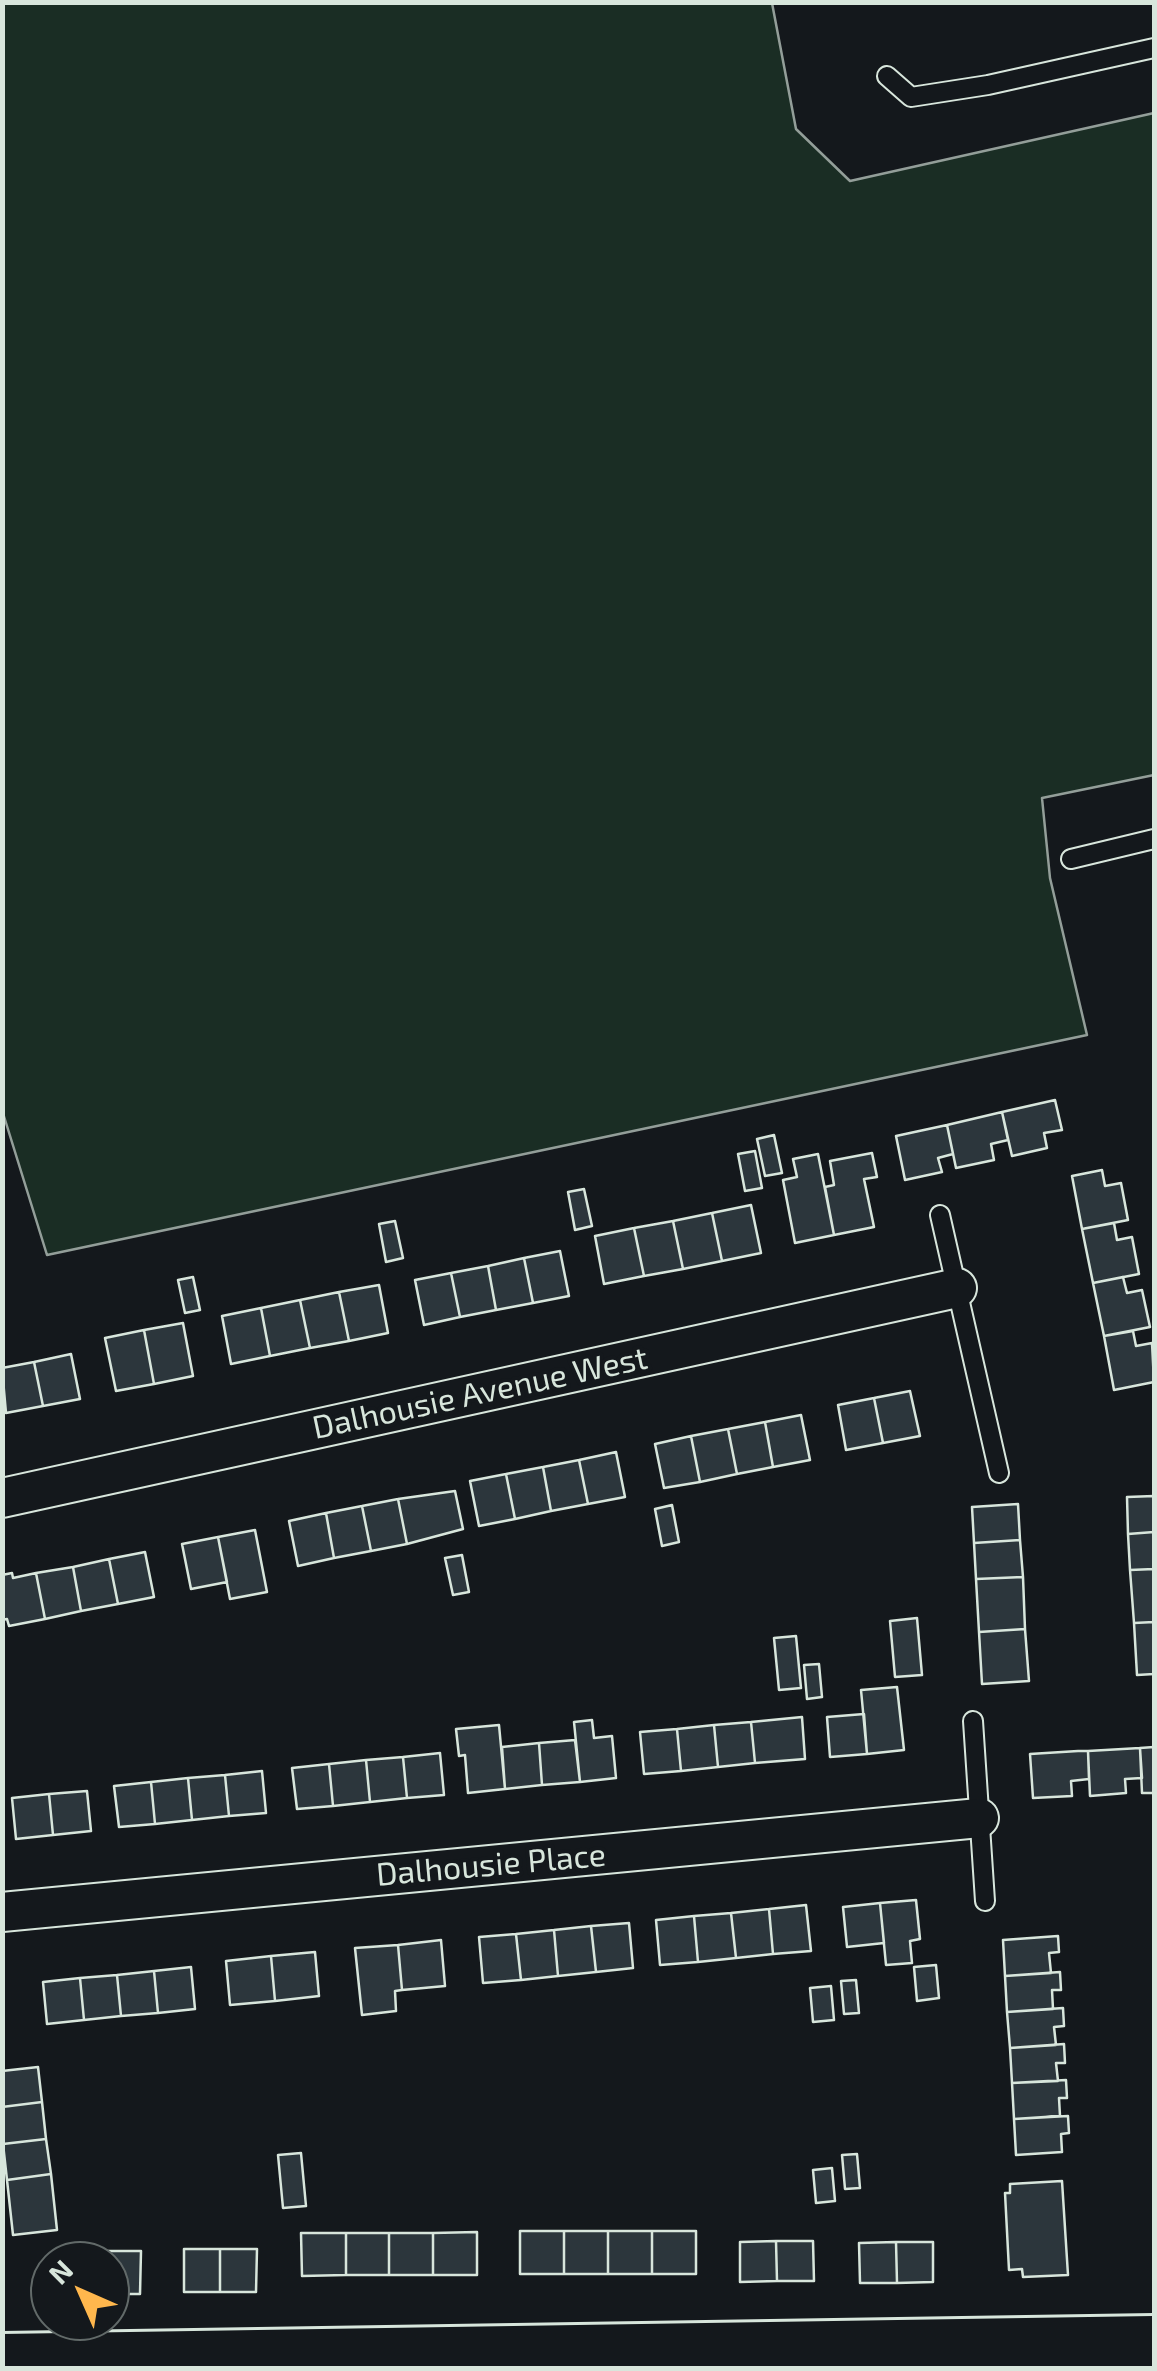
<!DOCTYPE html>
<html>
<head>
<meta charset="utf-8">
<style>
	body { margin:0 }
	#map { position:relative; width:1157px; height:2371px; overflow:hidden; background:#14181c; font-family:"Exo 2",sans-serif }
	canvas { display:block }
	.frame { position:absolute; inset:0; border:5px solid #d8e6dc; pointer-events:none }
	.north { position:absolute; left:30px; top:2241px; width:100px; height:100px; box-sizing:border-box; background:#14181c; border:2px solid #626a69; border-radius:50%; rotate:315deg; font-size:28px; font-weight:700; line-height:40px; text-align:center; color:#d8e6dc }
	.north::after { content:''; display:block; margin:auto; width:35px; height:45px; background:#ffb74d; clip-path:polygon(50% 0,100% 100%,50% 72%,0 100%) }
</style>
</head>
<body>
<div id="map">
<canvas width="1157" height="2371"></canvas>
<div class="frame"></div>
<div class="north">N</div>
</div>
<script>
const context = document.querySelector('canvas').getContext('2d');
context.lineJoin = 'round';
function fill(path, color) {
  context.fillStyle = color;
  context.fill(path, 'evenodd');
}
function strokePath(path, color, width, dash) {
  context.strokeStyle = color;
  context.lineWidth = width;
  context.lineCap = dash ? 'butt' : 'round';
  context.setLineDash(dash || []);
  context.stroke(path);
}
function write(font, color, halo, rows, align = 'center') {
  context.font = font + ' "Exo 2",sans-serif';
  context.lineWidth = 8;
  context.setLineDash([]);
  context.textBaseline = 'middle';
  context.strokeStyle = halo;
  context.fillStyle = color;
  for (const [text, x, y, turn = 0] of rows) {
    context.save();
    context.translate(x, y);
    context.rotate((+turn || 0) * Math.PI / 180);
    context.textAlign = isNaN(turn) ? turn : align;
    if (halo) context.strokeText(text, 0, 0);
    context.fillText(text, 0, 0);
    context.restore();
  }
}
const green = new Path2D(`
	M2 3H772L796 129 850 181 1154 113V775L1042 798 1050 878 1087 1035 47 1255 2 1110Z`);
fill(green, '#1a2d24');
strokePath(green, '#939e99', 2.5);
const building = new Path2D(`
	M1055 1100 1062 1130 1044 1133 1047 1148 1012 1156 1002 1112Z
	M1002 1112 1008 1140 991 1144 994 1160 956 1168 947 1125Z
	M947 1125 953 1154 938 1158 942 1172 905 1180 896 1136Z
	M774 1135 782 1173 765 1176 757 1139Z
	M755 1151 762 1188 745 1191 738 1154Z
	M872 1153 877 1177 864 1179 874 1227 834 1235 825 1187 834 1185 830 1161Z
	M818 1154 834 1235 795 1243 783 1180 797 1177 793 1159Z
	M1102 1170 1105 1186 1121 1183 1128 1220 1082 1229 1072 1176Z
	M584 1189 592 1226 575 1230 568 1192Z
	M751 1205 761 1253 722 1261 712 1213Z
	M712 1213 722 1261 683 1269 673 1221Z
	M395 1221 403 1258 386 1262 379 1224Z
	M673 1221 683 1269 644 1276 634 1228Z
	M1114 1223 1117 1240 1132 1237 1139 1274 1093 1283 1082 1229Z
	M634 1228 644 1276 604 1284 595 1236Z
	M560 1251 569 1296 533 1303 524 1258Z
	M524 1258 533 1303 496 1310 488 1266Z
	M488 1266 496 1310 460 1317 451 1273Z
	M451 1273 460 1317 424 1325 415 1280Z
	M193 1277 200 1310 185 1313 178 1280Z
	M1123 1277 1127 1293 1142 1290 1150 1327 1104 1336 1093 1283Z
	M379 1285 388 1333 349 1341 339 1292Z
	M339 1292 349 1341 310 1348 300 1300Z
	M300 1300 310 1348 270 1356 261 1308Z
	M261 1308 270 1356 231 1364 222 1316Z
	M183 1323 193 1376 154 1384 144 1330Z
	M144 1330 154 1384 116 1391 105 1338Z
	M1133 1331 1136 1346 1152 1343 1154 1382 1114 1390 1104 1336Z
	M71 1354 80 1399 43 1406 34 1362Z
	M34 1362 43 1406 6 1413 2 1368Z
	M910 1391 920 1436 883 1443 874 1398Z
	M874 1398 883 1443 846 1450 838 1405Z
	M801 1415 810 1460 773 1467 765 1422Z
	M765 1422 773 1467 737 1474 728 1429Z
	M728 1429 737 1474 700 1482 691 1436Z
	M691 1436 700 1482 664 1488 655 1444Z
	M616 1452 625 1497 588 1504 579 1460Z
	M579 1460 588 1504 551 1511 543 1467Z
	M543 1467 551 1511 515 1519 506 1474Z
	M506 1474 515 1519 479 1526 470 1481Z
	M455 1491 463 1529 407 1544 398 1499Z
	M1154 1496V1532L1128 1534 1127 1497Z
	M398 1499 407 1544 371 1551 362 1506Z
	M1018 1504 1020 1540 974 1543 972 1507Z
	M672 1505 679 1542 662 1546 655 1509Z
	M362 1506 371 1551 334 1558 326 1513Z
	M326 1513 334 1558 298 1566 289 1521Z
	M255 1530 267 1592 230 1599 218 1537Z
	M1154 1532V1569L1130 1570 1128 1534Z
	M218 1537 227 1582 191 1589 182 1544Z
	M1020 1540 1023 1577 976 1579 974 1543Z
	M145 1552 154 1597 118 1604 109 1559Z
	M462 1555 469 1592 453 1595 445 1558Z
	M109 1559 118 1604 81 1611 73 1567Z
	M73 1567 81 1611 45 1619 36 1573Z
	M1154 1569V1622L1134 1623 1130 1570Z
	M12 1573 13 1578 36 1573 45 1619 9 1626 7 1619 2 1620V1575Z
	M1023 1577 1025 1629 979 1632 976 1579Z
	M917 1618 922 1675 895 1677 890 1621Z
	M1154 1622V1674L1137 1675 1134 1623Z
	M1025 1629 1029 1681 982 1684 979 1632Z
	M796 1636 801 1688 779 1690 774 1638Z
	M819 1664 822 1697 807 1699 804 1665Z
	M897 1687 904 1750 867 1754 861 1690Z
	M864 1714 867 1754 830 1757 827 1717Z
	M802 1717 805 1759 755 1763 751 1722Z
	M592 1720 594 1738 612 1736 616 1778 580 1782 574 1722Z
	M751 1722 755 1763 718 1767 714 1725Z
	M499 1725 505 1789 468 1793 465 1755 459 1756 456 1729Z
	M714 1725 718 1767 681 1771 677 1729Z
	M677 1729 681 1771 644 1774 640 1732Z
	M575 1740 580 1782 542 1785 539 1743Z
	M539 1743 542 1785 505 1789 502 1747Z
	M1154 1747V1793H1142L1140 1748Z
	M1140 1748 1142 1778 1125 1779 1126 1793 1090 1796 1088 1751Z
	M1078 1751H1088L1089 1779 1071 1781 1072 1796 1033 1798 1030 1754Z
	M440 1753 444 1795 407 1798 403 1757Z
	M403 1757 407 1798 370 1802 366 1760Z
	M366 1760 370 1802 333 1806 329 1764Z
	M329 1764 333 1806 297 1809 292 1768Z
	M262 1771 266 1813 229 1816 225 1775Z
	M225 1775 229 1816 192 1820 188 1778Z
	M188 1778 192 1820 155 1824 151 1782Z
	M151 1782 155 1824 119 1827 114 1786Z
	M87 1791 91 1831 53 1835 49 1794Z
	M49 1794 53 1835 16 1839 12 1798Z
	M916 1900 920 1939 910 1941 912 1963 886 1965 880 1903Z
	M880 1903 884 1943 847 1947 843 1907Z
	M806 1905 811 1951 773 1954 769 1909Z
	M769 1909 773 1954 736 1958 731 1913Z
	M731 1913 736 1958 698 1962 694 1916Z
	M694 1916 698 1962 660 1965 656 1920Z
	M629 1923 633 1968 596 1972 591 1926Z
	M591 1926 596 1972 558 1976 554 1930Z
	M554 1930 558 1976 521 1980 516 1934Z
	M516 1934 521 1980 483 1983 479 1937Z
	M1058 1936 1059 1952 1049 1953 1051 1973 1005 1976 1003 1940Z
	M441 1940 445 1986 402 1990 398 1945Z
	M398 1945 402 1990 395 1991 396 2011 362 2015 355 1948Z
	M315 1952 319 1996 275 2001 271 1956Z
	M271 1956 275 2001 230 2005 226 1961Z
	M936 1965 939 1998 917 2001 914 1967Z
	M191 1967 195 2009 158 2013 154 1971Z
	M154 1971 158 2013 121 2016 117 1975Z
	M1060 1972 1061 1990H1052L1053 2009 1007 2012 1005 1976Z
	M117 1975 121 2016 84 2020 80 1978Z
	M80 1978 84 2020 47 2024 43 1982Z
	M856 1980 859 2013 844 2014 841 1981Z
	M831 1986 834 2020 813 2022 810 1988Z
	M1063 2008 1064 2026 1054 2027 1056 2045 1010 2048 1007 2012Z
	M1064 2044 1065 2063H1056L1058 2081 1012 2083 1010 2048Z
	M38 2067 42 2102 2 2107V2071Z
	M1066 2080 1067 2098H1059L1060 2116 1014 2119 1012 2083Z
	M42 2102 46 2139 3 2144 2 2107Z
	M1068 2116 1069 2133 1061 2134 1062 2152 1016 2155 1014 2119Z
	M46 2139 51 2174 7 2180 3 2144Z
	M301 2153 306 2206 283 2208 278 2155Z
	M857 2154 860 2188 845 2189 842 2155Z
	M832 2168 835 2201 816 2203 813 2170Z
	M51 2174 57 2230 13 2235 7 2180Z
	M1062 2181 1068 2275 1023 2277 1022 2269 1009 2270 1005 2193H1010V2184Z
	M520 2231H564V2274H520Z
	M564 2231H608V2274H564Z
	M608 2231H652V2274H608Z
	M652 2231H696V2274H652Z
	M477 2232V2275H433V2233Z
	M301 2233H346V2275L302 2276Z
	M346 2233H389V2275H346Z
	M389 2233H433V2275H389Z
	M776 2241 777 2281 740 2282V2242Z
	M776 2241H813L814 2281H777Z
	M896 2242 897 2283H860L859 2243Z
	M896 2242H933V2282L897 2283Z
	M184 2249H220V2292H184Z
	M220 2249H257L256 2292H220Z
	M68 2251H105L104 2261H68Z
	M105 2251H141L140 2294H110V2261H104Z`);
fill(building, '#2c363c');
strokePath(building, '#d8e6dc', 2.5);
const lane = new Path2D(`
	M887 76 911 97 988 85 1154 48
	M1071 859 1154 839
	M940 1215 999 1473
	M973 1721 985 1901`);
const street = new Path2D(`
	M2 1498 957 1288
	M2 1912 979 1818`);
const secondary = new Path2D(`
	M2 2360 1154 2342`);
strokePath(lane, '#d8e6dc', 22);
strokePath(street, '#d8e6dc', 42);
strokePath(secondary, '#d8e6dc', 58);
strokePath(lane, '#14181c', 18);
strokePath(street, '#14181c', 38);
strokePath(secondary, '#14181c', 52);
write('32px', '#d8e6dc', '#14181c', [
	["Dalhousie Avenue West",480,1393,-12],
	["Dalhousie Place",491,1865,-5]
]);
</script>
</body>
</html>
